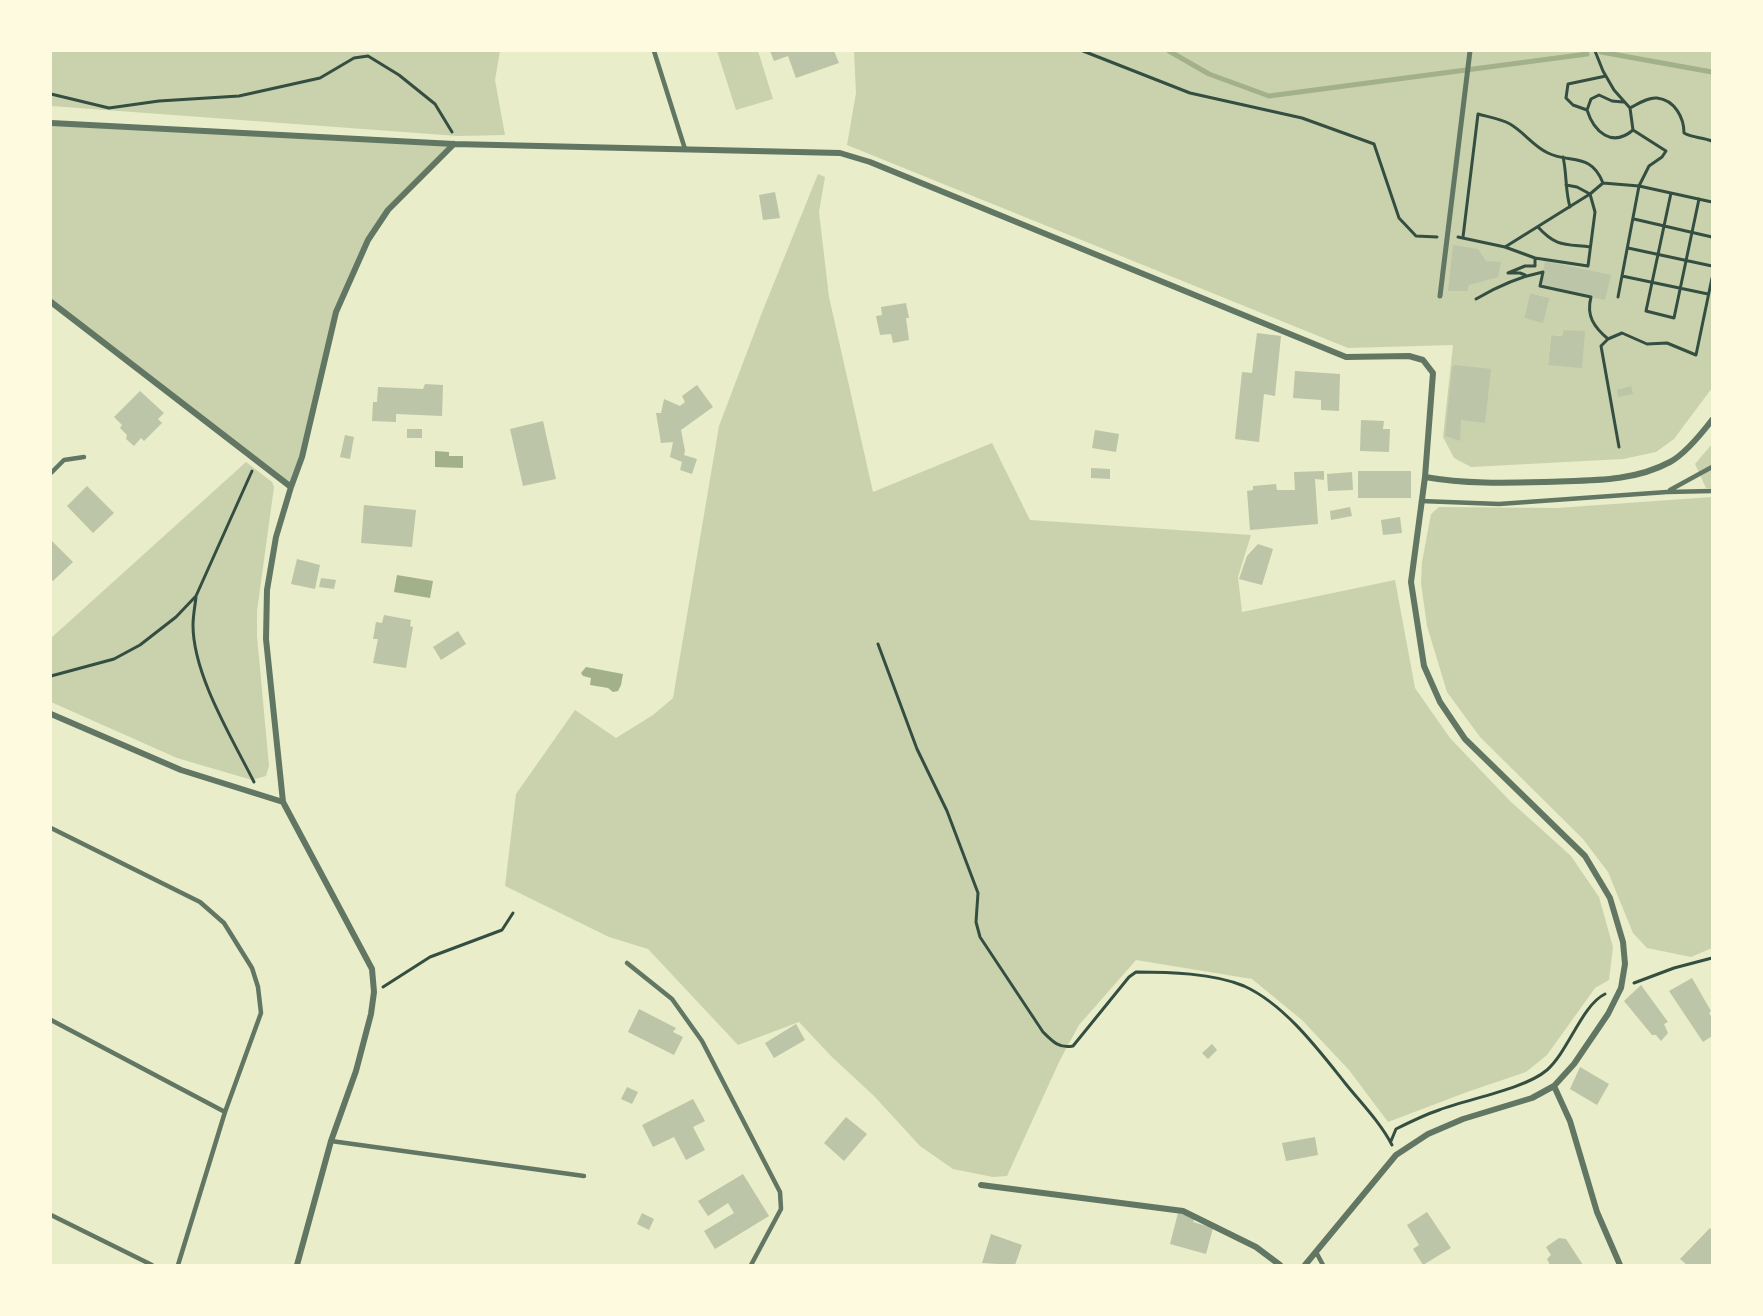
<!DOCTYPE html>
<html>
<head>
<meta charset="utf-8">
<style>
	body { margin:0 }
	#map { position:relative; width:1763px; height:1316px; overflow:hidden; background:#e9edc9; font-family:Cabin,sans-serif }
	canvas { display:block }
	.frame { position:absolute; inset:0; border:52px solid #fefae0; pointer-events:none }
</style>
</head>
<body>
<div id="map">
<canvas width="1763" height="1316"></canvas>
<div class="frame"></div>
</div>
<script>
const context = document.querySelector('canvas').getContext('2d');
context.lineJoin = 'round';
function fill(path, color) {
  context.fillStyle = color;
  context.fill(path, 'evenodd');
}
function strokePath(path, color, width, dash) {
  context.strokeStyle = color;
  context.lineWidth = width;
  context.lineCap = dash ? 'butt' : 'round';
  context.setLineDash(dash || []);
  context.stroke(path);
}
fill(new Path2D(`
	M51 51H500L495 80 505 135 458 136 51 106Z
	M717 51H758L773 99 736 110Z
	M854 51H1712V388L1674 439 1656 452 1623 459 1471 467 1454 458 1443 437 1453 345 1348 348 847 145 856 93ZM1530 293 1550 298 1543 322 1524 318ZM1563 330 1585 332 1548 365 1551 335 1562 336Z
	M51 123 454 144 388 210 368 240 336 312 302 457 291 487 51 302Z
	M818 174 825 177 819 212 829 297 873 492 992 443 1030 520 1251 535 1238 577 1242 612 1395 580 1415 688 1450 738 1510 801 1571 856 1599 897 1613 947 1609 980 1595 988 1547 1055 1526 1072 1467 1092 1388 1122 1349 1070 1302 1020 1252 979 1136 960 1079 1025 1060 1060 1007 1176 993 1177 953 1169 920 1146 874 1096 832 1057 799 1022 738 1045 648 949 609 937 505 886 516 794 575 710 616 738 653 715 673 698 719 426 763 310Z
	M1712 444V488H1706L1695 464Z
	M246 462 272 482 274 487 257 611V636L269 766 266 776 252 780 177 758 51 702V638Z
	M1712 497V948L1691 957 1647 948 1633 933 1608 872 1583 839 1480 737 1447 692 1427 626 1421 583 1422 562 1431 514 1439 507 1557 508Z`), '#cad2ad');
fill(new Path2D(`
	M435 451 449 452V456H463V468L435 467Z
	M397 575 433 581 430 598 394 592Z
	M586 667 623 674 621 685 618 691 613 692 608 688 590 685 591 678 583 676 581 673Z`), '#a3b18a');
strokePath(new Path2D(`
	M1169 51 1209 74 1269 96 1587 54
	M1601 52 1712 72`), '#a3b18a', 5);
fill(new Path2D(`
	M770 51H834L839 63 796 78 788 56 774 61Z
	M775 192 780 218 763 220 759 195Z
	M1453 245 1478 249 1486 261 1501 262 1498 277 1469 285 1467 291H1448Z
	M1545 261 1611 275 1605 300 1540 286Z
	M1530 293 1550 298 1543 323 1524 318Z
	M906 303 909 318H906L909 340 893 343 891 334 880 335 876 316 882 315 881 307Z
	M1563 330 1585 331 1582 368 1548 365 1551 335 1562 336Z
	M1257 333 1281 336 1275 396 1264 394 1259 442 1235 439 1242 372 1252 373Z
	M1455 365 1491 369 1485 423 1461 420 1460 441 1445 436 1452 367Z
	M1295 371 1340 374 1339 411 1321 410V400L1293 398Z
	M425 384 443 385 442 416 396 414V422L372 421 373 402H377L378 387 423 389Z
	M697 385 713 407 681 430 685 451 684 455 697 459 692 474 680 470 682 462 670 457 673 442 661 443 656 413H661L664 399 680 406 685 402 682 396Z
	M1631 386 1633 394 1618 397 1617 390Z
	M140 391 164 413 158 419 162 423 144 441 141 438 134 446 126 439 127 435 120 428 122 425 114 417Z
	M1361 420 1384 421 1383 429H1390L1389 452 1360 451Z
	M543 421 556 479 523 486 510 429Z
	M407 429H422V438H407Z
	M1095 430 1119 434 1116 452 1092 448Z
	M345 435 354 437 350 459 340 457Z
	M1091 468 1110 469V479L1091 478Z
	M1324 471V480L1315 479 1318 524 1250 530 1247 491 1253 490V486L1276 484 1277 490H1295L1294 472Z
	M1358 471H1411V498H1358Z
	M1352 472 1353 490 1328 491 1327 474Z
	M87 486 114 513 93 533 67 506Z
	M364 505 416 510 412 547 361 543Z
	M1350 507 1352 516 1331 520 1330 511Z
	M1400 517 1402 533 1383 535 1381 520Z
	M51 540 73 562 53 581 51 579Z
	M1258 544 1273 549 1262 585 1239 579 1247 556Z
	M297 559 320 565 315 589 291 584Z
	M321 578 336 580 334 589 319 587Z
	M384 615 411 620 410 626 413 627 406 668 373 663 378 639H373L376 622 382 623Z
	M458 631 466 644 441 660 433 647Z
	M1692 978 1711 1011 1709 1013 1712 1018V1036L1703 1042 1669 991Z
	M1641 985 1668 1022 1664 1024 1668 1033 1661 1041 1656 1035H1652L1624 1001Z
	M639 1009 676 1028 673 1032 683 1037 674 1055 628 1032Z
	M796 1024 805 1040 774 1058 765 1043Z
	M1212 1044 1217 1050 1208 1059 1202 1053Z
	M1580 1067 1609 1084 1597 1105 1570 1089Z
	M627 1087 638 1092 632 1104 621 1099Z
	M693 1099 705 1121 693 1127 705 1150 686 1160 674 1137 653 1147 642 1125Z
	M846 1117 867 1134 844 1161 824 1143Z
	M1315 1137 1318 1155 1286 1161 1282 1143Z
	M743 1174 769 1216 715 1249 704 1231 734 1213 728 1203 708 1216 698 1201Z
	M1427 1212 1451 1248 1423 1265 1413 1249 1419 1245 1407 1225Z
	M642 1213 654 1219 649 1230 637 1224Z
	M1178 1213 1195 1218 1193 1222 1213 1228 1206 1254 1170 1244Z
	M1710 1228 1712 1231V1265H1687L1680 1259Z
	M991 1234 1022 1245 1015 1265 982 1263Z
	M1559 1238 1566 1239 1583 1265H1550L1547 1259 1551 1255 1546 1247Z`), '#bcc5a7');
strokePath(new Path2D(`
	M1083 51 1190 93 1302 118 1374 144 1399 218 1416 236 1437 237
	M1595 51 1603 71 1614 90 1630 108 1633 130C1612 148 1594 132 1587 110L1591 99 1599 95 1612 101 1623 102
	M51 94 109 108 159 101 239 96 320 78 354 58 368 56 399 75 435 104 452 132
	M1630 108C1638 104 1648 97 1657 98 1675 100 1684 118 1684 133 1693 138 1702 137 1712 141
	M1587 110 1573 105 1566 98 1568 84 1606 76
	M1563 157C1567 174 1565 190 1570 207
	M1671 193 1646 311 1674 318 1699 199
	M1634 219 1712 237
	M1538 227C1556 247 1565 244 1590 247
	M1458 237 1505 247 1535 258 1588 266 1595 212 1590 194 1577 187 1566 185
	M1463 237 1478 114C1489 117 1501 119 1510 124 1524 132 1533 146 1548 153 1570 164 1591 152 1603 183
	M1505 247 1590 194 1603 183 1639 186 1712 202
	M1628 248 1712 266
	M1525 275 1520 273H1508L1525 266H1535V258
	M1622 276 1708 294
	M1618 297 1639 186 1649 166 1662 157 1666 151 1633 130
	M1476 299C1498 286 1518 277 1543 272L1540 286 1591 297C1586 316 1594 327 1608 339L1601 346 1619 447
	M1608 339 1622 333 1647 344 1667 343 1696 355 1712 278
	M196 597C195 606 193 616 193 625 193 675 232 738 254 782
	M878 644 917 749 947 811 978 893 976 922 980 937 1043 1032C1052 1041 1059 1049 1073 1046L1129 977 1136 972C1168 972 1213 973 1244 986 1284 1004 1318 1049 1345 1083 1361 1103 1380 1122 1392 1145
	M51 676 114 659 140 645 176 617 196 596 252 471
	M1634 983 1674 968 1712 958
	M383 987 430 957 502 930 513 913
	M1391 1141 1396 1129C1410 1122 1424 1115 1439 1110 1468 1099 1525 1089 1547 1070 1568 1052 1582 1005 1605 994`), '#344e41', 3);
strokePath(new Path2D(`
	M654 51 685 149
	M51 473 64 460 84 457
	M1670 490 1712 467
	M1421 501 1499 504 1667 492 1712 491
	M51 828 200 902 224 923 252 968 258 987 261 1013 225 1112 178 1265
	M627 963 672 999 702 1041 780 1192 781 1209 751 1265
	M51 1020 225 1112
	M331 1141 584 1176
	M51 1215 152 1265
	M1316 1252 1323 1265`), '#617663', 4.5);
strokePath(new Path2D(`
	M1440 296 1470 51`), '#617663', 5);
strokePath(new Path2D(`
	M51 123 454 144 840 153 870 162 1346 357 1409 356 1423 360 1433 373 1425 477 1411 582 1424 666 1440 702 1465 739 1585 856 1610 898 1623 942 1625 964 1621 988 1608 1014 1574 1064 1554 1086 1532 1098 1463 1119 1428 1134 1396 1155 1305 1265
	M51 302 291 487
	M1425 477C1465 484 1504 483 1544 482 1587 480 1631 483 1670 462 1685 454 1702 433 1712 420
	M51 714 181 770 283 802
	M1554 1086 1570 1121 1597 1212 1620 1265
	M981 1185 1183 1211 1256 1247 1280 1265
	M297 1265 331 1141 356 1071 371 1014 374 992 372 969 283 802 266 639 267 590 276 537 291 487 302 457 336 312 368 240 388 210 454 144`), '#617663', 6);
</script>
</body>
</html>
